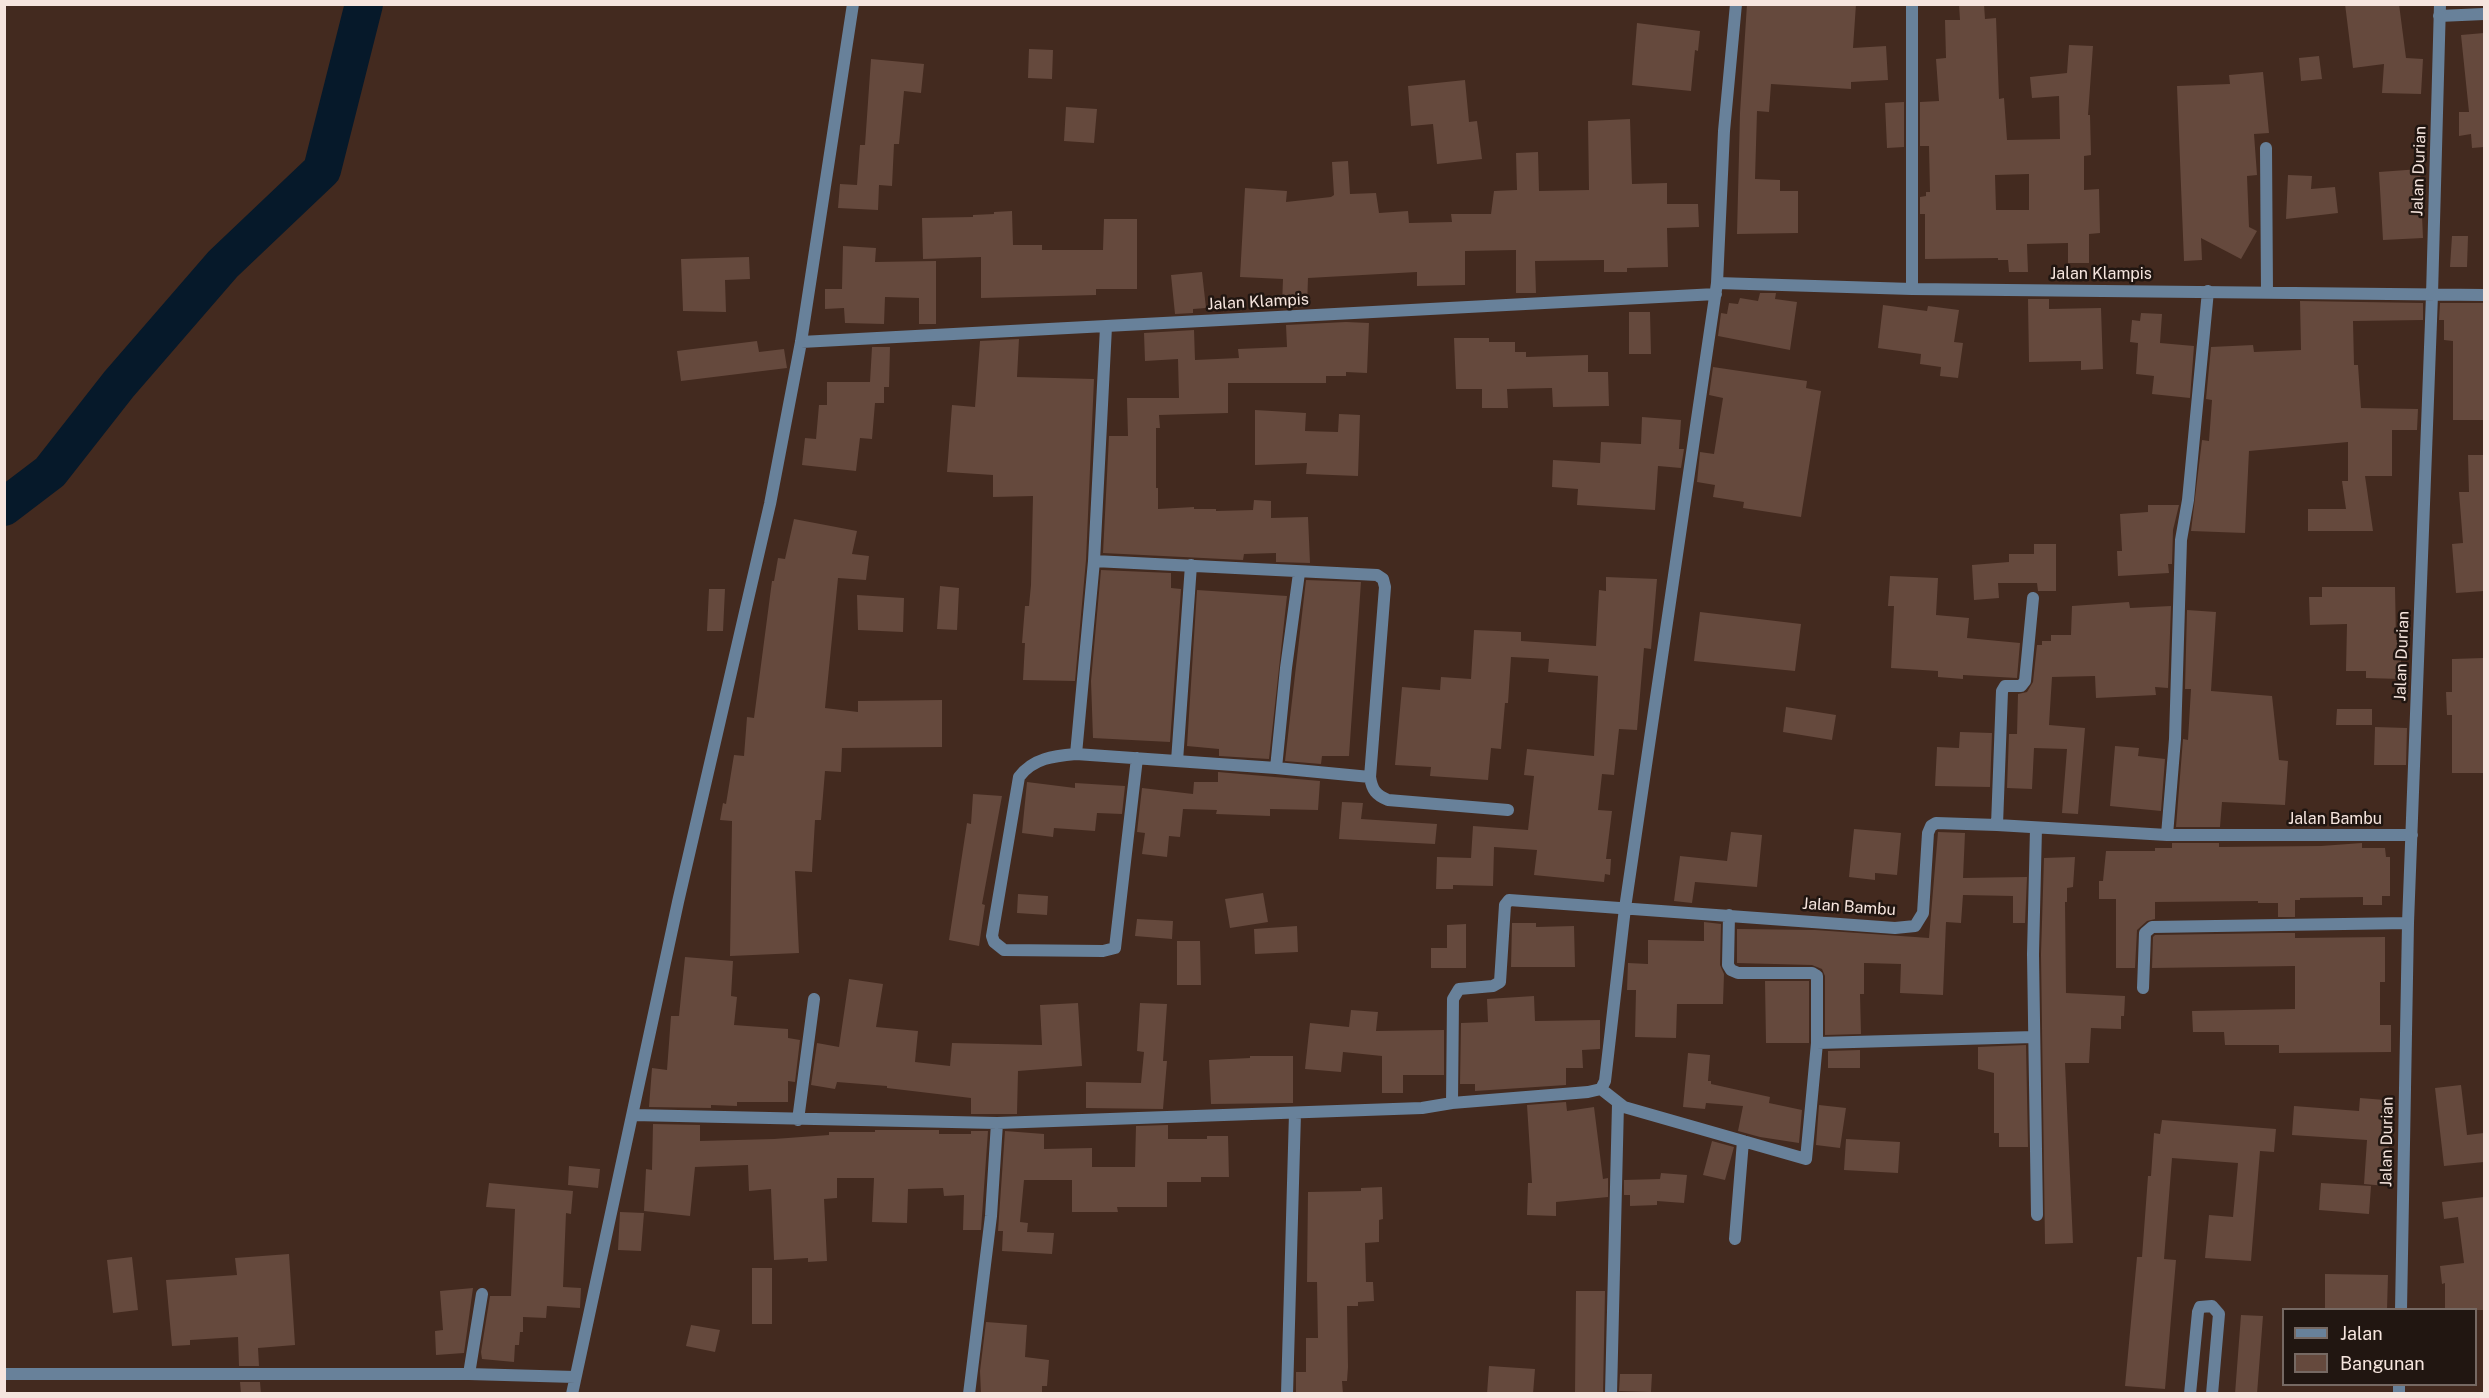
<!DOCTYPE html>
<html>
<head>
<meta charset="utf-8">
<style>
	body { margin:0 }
	#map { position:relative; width:2489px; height:1398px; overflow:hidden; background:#432a1f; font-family:"Public Sans",sans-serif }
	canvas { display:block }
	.frame { position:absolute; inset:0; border:6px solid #f6e5de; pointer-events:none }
	.legend { position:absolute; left:2282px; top:1308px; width:195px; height:78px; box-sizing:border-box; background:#211611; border:2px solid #766963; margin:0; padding:8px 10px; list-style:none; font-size:18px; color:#f6e5de }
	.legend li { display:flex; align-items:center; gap:12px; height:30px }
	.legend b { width:30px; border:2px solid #766963 }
</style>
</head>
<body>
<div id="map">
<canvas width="2489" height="1398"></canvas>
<div class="frame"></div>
<ul class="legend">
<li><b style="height:8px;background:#68819a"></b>Jalan</li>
<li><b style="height:16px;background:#65493d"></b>Bangunan</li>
</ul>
</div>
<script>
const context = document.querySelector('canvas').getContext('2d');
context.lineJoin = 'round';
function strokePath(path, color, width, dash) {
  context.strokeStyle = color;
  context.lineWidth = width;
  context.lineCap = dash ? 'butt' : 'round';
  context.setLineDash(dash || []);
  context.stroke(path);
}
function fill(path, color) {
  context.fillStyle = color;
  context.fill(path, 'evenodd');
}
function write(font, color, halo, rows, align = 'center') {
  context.font = font + ' "Public Sans",sans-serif';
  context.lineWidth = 5;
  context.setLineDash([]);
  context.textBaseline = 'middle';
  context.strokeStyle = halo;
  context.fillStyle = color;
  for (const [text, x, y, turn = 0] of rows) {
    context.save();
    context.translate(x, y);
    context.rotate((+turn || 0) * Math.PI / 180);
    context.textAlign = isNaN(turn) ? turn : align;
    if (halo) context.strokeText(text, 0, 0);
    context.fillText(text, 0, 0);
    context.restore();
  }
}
strokePath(new Path2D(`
	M4 507 50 472 119 384 223 264 322 170 364 4`), '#06192a', 38);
fill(new Path2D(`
	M1747 4H1856L1853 48 1886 46 1888 80 1851 82V89L1771 84 1769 112 1757 111 1755 179 1780 180V191H1798V233L1737 234 1740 113Z
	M1959 4H1984L1985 19 1996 18 1999 99 2004 98 2007 140 2060 139 2059 96 2032 98 2030 77 2067 73 2069 45 2093 46 2088 115H2090L2091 155 2084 156V190L2099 189 2100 233 2089 234V263H2068V243L2027 244 2028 272H2009L2008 260H1998V258L1925 259V214H1920V197L1926 196V192H1930L1929 146H1920V102L1939 101 1936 59 1946 58 1945 20H1960ZM2029 174V210H1996L1995 175Z
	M2345 4H2399L2406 58 2423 59 2421 94 2382 93 2384 64 2353 68Z
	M1637 23 1700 31 1698 51 1695 50 1691 91 1632 85Z
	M2484 33V147L2472 148 2471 134 2459 136V112H2469L2461 35Z
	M1029 49 1053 50 1052 79 1028 78Z
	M2319 56 2322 79 2301 81 2299 58Z
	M871 59 924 64 921 93 904 91 899 144H894L892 186 879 185 878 210 838 208 840 184 857 185 860 145H865Z
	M2263 72 2269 133 2254 134 2257 175 2247 176 2249 227 2257 231 2241 259 2201 238 2202 260 2184 261 2177 86 2230 84 2229 75Z
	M1465 80 1469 122 1477 121 1482 159 1437 164 1433 124 1411 126 1408 86Z
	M1904 102V147L1887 148 1885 103Z
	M1066 107 1097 109 1094 143 1064 141Z
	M1630 119 1632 184 1667 183V204H1698L1699 227 1667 228 1668 267 1627 268V272H1604V260L1535 261 1536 293H1516V250L1465 251V285L1417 286V272L1308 278 1307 307 1286 308V305H1282L1283 279 1240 277 1245 188 1287 191 1286 202 1331 197 1334 195 1332 162 1348 161 1350 194 1376 193 1379 213 1408 211 1409 223 1452 222 1451 214H1491L1494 191 1517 190 1516 153 1538 152 1539 191 1589 190 1588 121Z
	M2420 169 2423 238 2383 240 2379 172Z
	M2288 175 2312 176 2311 189 2335 187 2338 213 2286 219Z
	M1012 211 1013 245H1042V250H1103L1104 219H1137V289H1096V295L981 298V257L923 259 922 218 973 217V215L994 214V212Z
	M2452 236H2468L2467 267H2450Z
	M843 246 876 248 875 262 936 261V324H919V298L885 297 884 324 845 323 844 308 825 309V289H842Z
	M749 257 750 279 725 280 726 312 683 311 681 259Z
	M1202 272 1206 308 1193 309V313L1175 314 1171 275Z
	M1760 293H1776L1775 299 1797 302 1790 350 1718 336 1721 313 1727 314 1729 303 1738 304 1740 298 1758 301Z
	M2028 299H2049V309L2101 308 2103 369 2081 370V361L2029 362Z
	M2300 301 2423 303V320L2353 321 2354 365H2358L2361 408 2418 409 2417 430H2392V476H2365L2373 531H2308V509H2346L2342 481H2348V442L2249 451 2245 533 2191 531 2202 440 2209 441 2212 400 2206 399 2211 347 2253 345 2254 352 2301 350Z
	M2440 303H2484V420H2453V341L2444 340V320H2439Z
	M1883 305 1927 311 1928 306 1959 310 1954 342 1963 343 1958 378 1940 376 1941 367 1920 364 1921 354 1878 348Z
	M1629 312H1650L1651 354H1629Z
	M2141 313 2162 314 2160 343 2194 346 2190 398 2152 394 2154 376 2136 374 2138 343 2130 342 2132 320 2140 321Z
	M1346 322 1369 323 1367 373 1346 372V376H1326V383H1228V413L1159 415 1160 428H1156V488H1158V509L1194 507V509H1216V511L1253 510 1254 500 1271 501V518L1308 517 1310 563 1276 562V553L1244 554 1243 560 1103 553 1109 436H1128L1127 398H1179L1178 359 1145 361 1144 333 1194 330 1195 360 1239 358 1238 349 1287 347 1286 325Z
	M1454 338H1489V342H1515V352H1526V357L1588 355V372H1608L1609 406 1553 407 1552 388 1507 389 1508 408H1482V389H1456Z
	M1019 339 1017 377 1094 379 1086 560 1075 681 1023 680 1025 643H1022L1025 606H1029L1031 585 1033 496 993 497V475L947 472 952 405 975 407 980 341Z
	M757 341 759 352 784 349 787 368 681 381 677 351Z
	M872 347H890L889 387H884V403H875L872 439 860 438 856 471 802 465 805 438 816 439 819 405H827V382H870Z
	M1713 367 1807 381 1806 388 1821 391 1801 517 1743 508 1744 502 1713 497 1715 485 1697 482 1700 452 1714 454 1723 398 1709 395Z
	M1255 410 1306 413 1305 431 1338 432 1339 414 1360 415 1358 476 1306 474 1307 463 1255 465Z
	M1642 417 1681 420 1679 449H1684L1681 468 1658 466 1655 510 1577 505 1578 489 1552 487 1553 460 1600 463 1601 442 1641 444Z
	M2468 455H2484V591L2456 593 2452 544 2463 543 2459 492H2469Z
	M2148 505H2179L2173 530 2172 564H2168L2169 573 2118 576 2117 551H2122L2120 514 2148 512Z
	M794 519 857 531 852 554 869 556 866 580 838 578 825 708 858 712V701L942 700V747L842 748 841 772 825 771 821 820H815L812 872 795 871 799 953 730 956 732 821 720 820 723 803 726 804 734 755 744 756 747 717 754 718 772 581H774L778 558 785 559Z
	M2034 544H2056V591H2038L2037 583H1998L1999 598 1974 600 1972 565 2009 562V554H2034Z
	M1101 570 1171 573V588L1181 589 1170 742 1093 738 1091 681Z
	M1890 576 1938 578 1936 615 1969 618 1967 638 2020 643 2017 678 1963 675V679L1938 677V671L1891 668 1894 606H1888Z
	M1606 577 1657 579 1651 649 1644 648 1637 730 1619 729 1614 775 1602 774 1598 810 1612 811 1606 859H1611L1610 875 1605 874 1604 882 1534 875 1537 850 1494 847 1493 886 1453 885V889H1436L1437 857 1471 858 1473 826 1528 830 1534 776 1524 775 1527 749 1594 756 1598 676 1548 672 1549 659 1511 657 1508 703H1505L1501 749 1491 748 1488 780 1430 776 1431 767 1395 765 1402 687 1440 690 1441 677 1471 679 1474 630 1521 632V641L1596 646 1599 590 1606 591Z
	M1306 580 1361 582 1349 756H1322L1321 764 1285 761Z
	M940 586 959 588 957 630 937 629Z
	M2322 587H2395L2396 640H2401V679L2366 678V671H2346L2347 624 2310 625 2309 597H2322Z
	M709 589H725L723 631H707Z
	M1197 590 1287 596 1269 759 1219 756V749L1187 746Z
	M857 595 904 598 903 632 858 630Z
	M2129 602 2130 608 2171 606 2168 688 2155 687 2156 695 2096 698 2095 676 2052 677 2049 725 2085 728 2078 814 2062 813 2067 749 2034 748 2032 789 2007 788 2009 734H2017L2018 694 2027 692 2033 682 2037 645H2042V641H2051V635H2071L2072 606Z
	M2187 610 2216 612 2211 691 2272 696 2279 760 2288 761 2285 805 2222 802 2220 827H2176L2183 739 2188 740 2191 689H2185Z
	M1700 612 1801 624 1795 671 1694 661Z
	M2484 658V773H2452V715H2447L2446 692H2452V659Z
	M1786 707 1836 715 1832 740 1783 732Z
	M2337 709H2372V725H2336Z
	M2375 727 2407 728 2406 765H2374Z
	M1960 732 1992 733 1990 787 1935 786 1937 747 1959 748Z
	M2115 746 2139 748 2138 756 2165 759 2161 811 2110 806Z
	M1218 772 1320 781 1318 810 1270 809V816L1216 814 1217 810 1183 809 1180 837 1169 836 1167 857 1142 854 1145 833 1137 832 1142 788 1193 794 1194 782H1218Z
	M1027 782 1075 788V783L1125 786 1122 814 1097 813 1095 831 1054 828 1053 837 1022 833Z
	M973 794 1002 796 982 904 985 905 979 946 949 940 967 823 971 824Z
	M1342 802 1363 803 1361 819 1437 824 1435 844 1339 839Z
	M1854 829 1901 833 1897 875 1875 873V880L1849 877Z
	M1731 832 1762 835 1757 887 1695 882 1692 903 1674 901 1680 856 1727 861Z
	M1938 832 1965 833 1963 878 2027 877 2025 923H2013V896L1963 895 1961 923 1946 922 1943 995 1900 993 1901 964 1864 963V994H1860L1861 1034 1825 1035V976L1822 969 1812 965 1737 963V929L1815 930 1929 938Z
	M2172 843H2219V847L2321 846 2362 843V848H2385L2386 857H2390V896H2382V905H2363V897L2300 898V900H2295V917H2278V903H2258V901L2155 902V919L2147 921 2137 930 2135 968H2116V899H2099V881H2103L2106 851H2155V848H2172Z
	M2075 857 2073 887 2067 888V902H2065L2066 993 2125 996 2124 1016H2121V1029L2091 1028 2089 1063H2065L2073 1243 2045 1244 2041 954 2044 858Z
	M1263 893 1268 922 1230 928 1225 899Z
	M1018 894 1048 896 1047 915 1017 913Z
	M1137 919 1173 921 1172 939 1135 936Z
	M1704 922 1721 924 1720 965 1724 974 1723 1004H1677L1676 1038 1635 1037 1636 990H1627L1628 963 1648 964V940L1704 941Z
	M1512 923H1536V927L1574 926 1575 967H1511Z
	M1466 924V968H1431V948H1447V925Z
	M1297 926 1298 952 1255 954 1254 929Z
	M2278 933H2295V938L2385 937V982H2380V1025H2391V1052L2279 1053V1045H2225L2224 1032H2193L2192 1011 2295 1009V966L2152 968 2153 937 2155 935Z
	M1177 941H1200L1201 985H1177Z
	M685 957 733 961 731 996 737 997 734 1025 788 1029V1038L800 1040 795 1082 788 1081V1102H737V1106L711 1105V1108L649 1107 652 1068 667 1070 671 1016H679Z
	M849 979 883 984 876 1027 918 1031 915 1062 950 1066 952 1043 1042 1045 1040 1005 1078 1003 1082 1066 1018 1071 1017 1114H971V1098L887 1088V1086L837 1082 835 1089 811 1085 817 1043 839 1047Z
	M1765 981H1809V1043H1766Z
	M1534 996 1535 1021 1600 1020V1049L1582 1050 1583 1068H1566V1085L1475 1091V1084H1460L1461 1023 1488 1022 1487 999Z
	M1140 1003 1167 1004 1163 1061H1167L1163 1109 1086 1108V1082L1141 1083 1144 1052 1137 1051Z
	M1351 1010 1378 1012 1376 1031 1444 1030V1075H1403V1093H1382V1056L1343 1052 1341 1072 1305 1069 1310 1023 1349 1027Z
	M2026 1045 2028 1147H1999V1133H1994V1073L1978 1069V1047Z
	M1860 1050V1068H1828V1051Z
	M1688 1053 1710 1055 1708 1081H1711V1084L1770 1097 1769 1103 1802 1110 1799 1143 1760 1137 1738 1131 1743 1106 1706 1103 1705 1109 1683 1107Z
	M1250 1056H1293V1103L1211 1104 1209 1060 1250 1058Z
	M2461 1085 2467 1135 2484 1133V1162L2444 1166 2435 1088Z
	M2360 1098 2385 1100 2384 1113 2391 1114 2386 1186 2364 1184 2367 1140 2292 1135 2294 1106 2359 1111Z
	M1566 1102 1567 1111 1594 1107 1603 1179 1608 1178V1197L1556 1202V1216L1527 1215 1528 1183H1532L1527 1105Z
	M1819 1105 1846 1108 1840 1148 1816 1145Z
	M2162 1120 2276 1129 2274 1152 2260 1151 2251 1261 2205 1258 2209 1215 2233 1217 2238 1163 2172 1158 2164 1259 2176 1260 2165 1389 2125 1386 2137 1257H2142L2148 1176H2151L2154 1133 2160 1134Z
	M653 1124 700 1125V1141L774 1139 829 1135V1132H875V1130H939V1134H971V1131H988L981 1230H963L964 1195 944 1196 943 1188 908 1189 907 1223 872 1222 874 1178H837V1198L824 1199 827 1261 808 1262V1258L774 1260 771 1189 749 1191 748 1165 695 1167 690 1216 644 1211 646 1169 652 1170Z
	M1168 1125V1139H1207V1136H1228L1229 1177H1201V1182H1167V1207H1117L1118 1212H1072V1180H1024L1020 1222 1028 1223 1027 1232 1054 1233 1052 1254 1002 1251 1003 1231H998L1005 1131 1044 1134V1149L1092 1148V1167H1135L1136 1126Z
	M1846 1139 1900 1142 1898 1173 1844 1170Z
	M1712 1141 1734 1147 1725 1180 1703 1175Z
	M569 1166 600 1169 598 1188 568 1185Z
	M1661 1173 1687 1175 1684 1203 1657 1201V1205L1630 1206V1195H1624V1180L1660 1179Z
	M489 1183 573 1191 571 1214 566 1213 563 1287 581 1288 580 1308 547 1306 546 1318 523 1317V1332H520L519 1345H515L514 1362 482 1359 481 1352 490 1296H511L515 1209 486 1207Z
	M2321 1183 2371 1186 2369 1214 2319 1210Z
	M1382 1187 1383 1219 1379 1220V1242L1365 1243 1366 1282H1373L1374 1301 1358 1302V1306H1347L1348 1367 1347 1381H1342L1343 1394H1296V1372H1306V1338H1318L1317 1282H1307L1308 1192 1361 1191V1188Z
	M2484 1197V1310H2445V1283L2442 1284 2440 1266 2464 1263 2458 1217 2444 1219 2442 1202Z
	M620 1212 644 1213 641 1251 618 1250Z
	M289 1254 295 1345 258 1348 259 1366H239L238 1337 190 1340V1345L172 1346 166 1280 237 1275 235 1258Z
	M132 1257 138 1310 113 1313 107 1260Z
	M752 1268H772V1324H752Z
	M2325 1274 2388 1275 2387 1310H2325Z
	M473 1288 464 1353 436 1355 435 1331 443 1330 440 1291Z
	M1576 1291H1605L1603 1394H1575Z
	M2241 1315 2263 1316 2257 1394H2235Z
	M986 1322 1027 1325 1025 1357 1049 1360 1047 1386H1042V1394H981L980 1371Z
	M691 1325 720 1330 715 1352 686 1346Z
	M1489 1366 1535 1369 1533 1394H1487Z
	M1620 1374H1652L1651 1392 1619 1391Z
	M240 1382H260L261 1394H241Z`), '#65493d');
strokePath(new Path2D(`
	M2439 16 2484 14
	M2266 148 2267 292
	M1717 283 1912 289 2484 295
	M1912 289V4
	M1106 327 1094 561 1076 754C1054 756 1033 758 1019 777L992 936 994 942 1004 950 1103 951 1115 948 1137 758
	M801 342 1716 294
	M1094 561 1377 575 1383 579 1385 587 1370 777C1372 790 1376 795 1388 800L1508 810
	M1076 754 1276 768 1370 777
	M1177 761 1191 565
	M1276 768 1286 668 1299 573
	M1997 825 2002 691 2005 686H2021L2025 681 2033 598
	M2036 828 2033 954 2037 1215
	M2167 835 2175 739 2181 540 2188 500 2208 291
	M2143 988 2145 933 2152 927 2408 923
	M1817 1043 2034 1037
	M1601 1089 1624 1107 1806 1159 1817 1043V976L1812 973H1738L1731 970 1728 965 1729 915
	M1452 1103 1453 999 1459 989 1493 986 1500 982 1505 905 1509 900 1895 928 1915 926 1923 913 1928 833 1931 826 1936 823 1997 825 2167 835H2412
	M633 1115 997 1123 1422 1108 1452 1103 1588 1092 1601 1089 1605 1081 1625 908 1717 283 1724 131 1736 4
	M798 1120 814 999
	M1735 1239 1743 1141
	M2401 1310 2408 923 2432 295 2440 4
	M4 1374H469L575 1377
	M469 1374 482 1294
	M572 1394 678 902 770 504 801 342 853 4
	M969 1394 991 1216 997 1123
	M1287 1394 1295 1113
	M1611 1394 1618 1104
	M2190 1394 2198 1312 2200 1307 2212 1306 2219 1314 2212 1394
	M2399 1394V1384`), '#68819a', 12);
write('16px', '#f6e5de', '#211611', [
	["Jalan Durian",2419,171,-88],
	["Jalan Klampis",2101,274],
	["Jalan Klampis",1258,302,-3],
	["Jalan Durian",2402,656,-88],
	["Jalan Bambu",2335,819],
	["Jalan Bambu",1849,907,4],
	["Jalan Durian",2387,1142,-89]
]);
</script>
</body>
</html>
